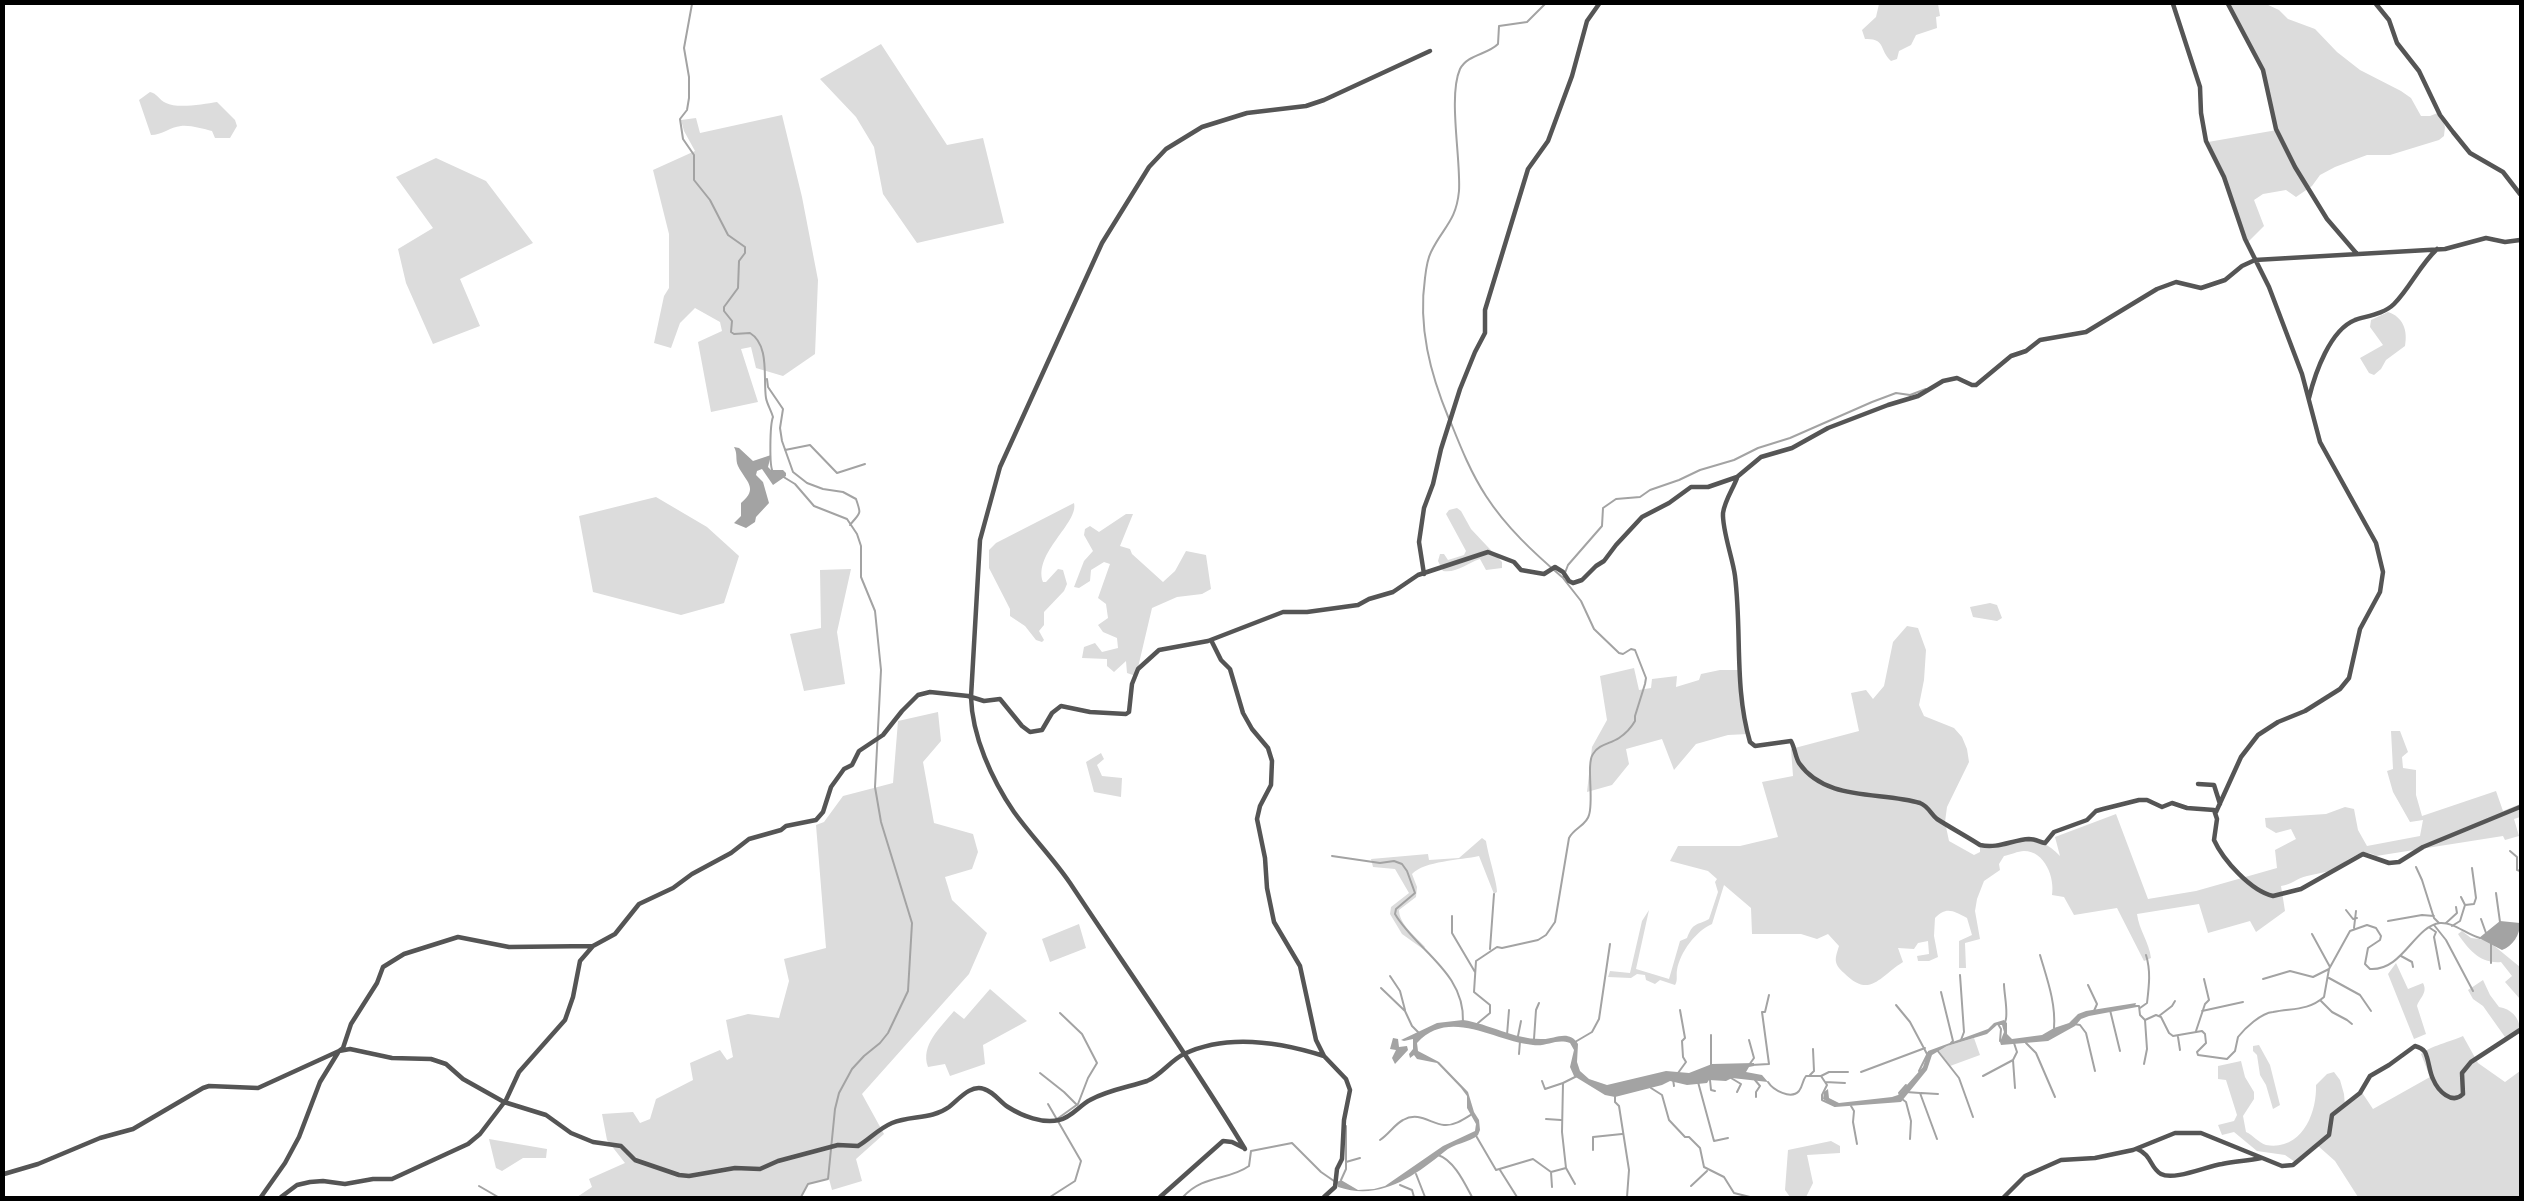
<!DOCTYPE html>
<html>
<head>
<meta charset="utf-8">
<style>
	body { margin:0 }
	#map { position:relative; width:2524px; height:1201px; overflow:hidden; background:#fff; font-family:Montserrat,sans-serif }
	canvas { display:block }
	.frame { position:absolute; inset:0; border:5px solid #000; pointer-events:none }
</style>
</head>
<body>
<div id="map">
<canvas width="2524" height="1201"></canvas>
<div class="frame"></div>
</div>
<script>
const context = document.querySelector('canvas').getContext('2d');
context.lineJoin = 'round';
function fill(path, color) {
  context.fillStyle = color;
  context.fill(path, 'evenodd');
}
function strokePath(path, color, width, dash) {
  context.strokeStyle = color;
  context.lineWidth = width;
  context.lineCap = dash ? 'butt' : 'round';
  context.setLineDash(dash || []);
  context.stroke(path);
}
fill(new Path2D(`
	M1879 4H1938L1940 16 1936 17 1937 28 1916 35 1911 45 1899 51 1897 59 1891 61C1879 50 1886 38 1865 39L1862 30 1876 17Z
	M2229 4H2266L2279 10 2288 19 2315 29 2337 52 2360 70 2401 91 2411 98 2421 116H2430L2440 112 2445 127 2444 136 2439 140 2390 155H2367L2335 167 2320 175 2312 186 2296 197 2286 190 2263 194 2254 200 2264 226 2248 242 2225 177 2208 142 2277 130 2266 77Z
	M881 44 947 145 983 138 1004 223 917 243 883 194 874 147 856 117 820 79Z
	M150 92C157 93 159 100 166 103 177 109 204 104 217 102L235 120 237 126 230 138H215L212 131C203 129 191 125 181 126 170 127 162 135 151 135L139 100Z
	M782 115 802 197 818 280 815 354 783 376 756 368 751 347 741 349 758 402 711 412 698 342 722 331 720 322 695 308 680 323 671 348 654 343 664 296 669 288V234L653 170 695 151 684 131 681 120 696 118 700 133Z
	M436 158 486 181 533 243 460 279 480 326 433 344 406 283 398 249 433 228 396 177Z
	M2388 312C2403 317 2408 330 2405 346L2386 360 2381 369 2374 375 2369 373 2360 358 2383 345 2370 327 2371 320Z
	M656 497 707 527 739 556 724 603 681 615 593 592 579 516Z
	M1074 503C1079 523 1033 553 1043 582H1046L1058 569 1063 570 1067 584 1064 591 1044 612V625L1039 631 1044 640 1042 642 1036 640 1025 626 1010 616V609L989 568V550L996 543Z
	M1457 508 1461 511 1471 529 1502 562V568L1486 570 1480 559C1467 563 1458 573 1443 571L1438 561 1440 554H1444L1448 560 1464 555 1466 551 1446 514 1449 510Z
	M1126 514H1133L1120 546 1130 549 1132 554 1163 582 1175 571 1186 551 1206 555 1211 589 1202 594 1177 597 1152 608 1136 676 1127 673 1126 661 1114 672 1107 666V659L1082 658 1084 647 1095 643 1102 652 1118 648 1117 638 1103 632 1098 625 1108 618 1106 604 1098 598 1110 564 1104 562 1091 570 1090 581 1079 588 1074 587 1084 561 1093 551 1084 535 1085 529 1090 526 1099 532Z
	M851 569 837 632 845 684 804 691 790 634 821 628 820 570Z
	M1990 603 1997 605 2002 618 1997 621 1973 617 1970 607Z
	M1907 626 1918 628 1926 650 1924 680 1919 705 1924 716 1954 728 1962 737 1967 749 1969 762 1947 807 1945 822 1949 841 1974 855 1980 852V845C2013 849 2031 825 2060 856L2055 837 2116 814 2148 899 2196 891 2277 868 2275 850 2296 839 2291 829 2276 833 2266 827 2265 818 2326 814 2345 807 2354 809 2358 830 2367 846 2420 836 2423 820 2410 822 2393 792 2387 771 2393 769 2391 731H2400L2408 752 2402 757 2403 768 2416 770V795L2422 816 2496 791 2503 811 2520 804V817L2514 819 2519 836 2505 840 2503 836 2376 856C2359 845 2345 865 2330 871 2323 873 2314 874 2307 876 2297 878 2291 885 2281 886L2285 911 2256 932 2250 921 2208 933 2199 904 2137 914C2139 930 2149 942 2151 958L2144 961 2117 908 2074 915 2064 897 2052 895C2055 878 2045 851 2024 851 2018 851 2010 855 2004 856L1999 864 2000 870 1984 881 1977 899 1975 911 1980 939 1965 943 1966 968H1959V941L1972 935 1967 918C1954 911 1946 906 1935 918L1934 936 1938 957 1929 961H1918L1917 956 1929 954 1928 941 1918 943 1914 949 1898 948 1903 962C1879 977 1870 999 1844 973 1833 963 1835 959 1839 946L1828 934 1817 939 1801 934H1752L1751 908 1724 885 1712 924C1696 931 1680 952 1677 970 1676 976 1678 980 1675 985L1660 980 1655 984 1646 980 1645 975 1637 974 1631 978 1608 977 1610 971 1630 973 1642 921 1649 910 1636 969 1669 979 1680 941 1687 938C1693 922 1696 926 1709 919L1718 892 1715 882 1717 879 1708 871 1670 861 1678 846H1740L1778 837 1762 782 1793 776 1791 749 1859 731 1851 693 1866 690 1873 699 1884 686 1893 642Z
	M1634 668 1639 690 1651 688 1652 679 1677 676 1676 687 1699 680 1701 674 1720 670H1738L1748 734 1728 735 1696 744 1674 770 1662 739 1626 749 1629 764 1612 785 1587 792 1592 747 1607 720 1600 676Z
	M938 712 941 741 923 762 934 823 973 834 978 852 972 869 945 877 952 900 987 933 969 974 862 1094 884 1134 856 1159 862 1181 832 1190 829 1179 808 1184 801 1197H577L592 1187 589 1179 625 1163 607 1140 602 1114 633 1112 640 1123 650 1119 656 1099 693 1080 690 1063 720 1050 727 1060 733 1057 726 1020 748 1014 779 1018 789 981 784 959 826 948 816 825 824 822 843 796 893 783 898 721Z
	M1101 753 1104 759 1097 765 1102 776 1122 778 1121 797 1094 792 1086 762Z
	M1482 838 1486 841C1488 855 1497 882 1497 892L1494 894 1479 856C1461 860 1424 861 1412 874L1417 887 1416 897 1399 910C1399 924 1416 937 1425 947L1423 949 1402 934 1390 914 1391 907 1409 893 1395 869 1373 867 1371 859 1428 854 1429 860 1459 858Z
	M1079 924 1086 948 1050 962 1042 939Z
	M2462 931 2471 938 2487 940 2520 967V999L2505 982 2512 976 2501 962C2480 964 2468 949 2458 934Z
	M2396 963 2408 989 2423 983C2428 993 2420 997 2417 1006L2426 1034 2414 1039 2388 974Z
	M2483 980 2490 995 2499 1007C2511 1009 2519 1017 2520 1029L2505 1037 2483 1006 2473 999 2468 990Z
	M990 989 1027 1021 983 1045 985 1064 950 1076 945 1064 928 1067C920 1045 941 1027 954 1011L964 1019Z
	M2463 1036 2478 1063 2505 1082 2520 1071V1197H2358L2335 1161 2317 1145 2295 1162 2285 1155 2257 1151 2234 1132 2222 1135 2218 1125 2234 1121 2237 1115 2226 1080 2218 1079V1066L2241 1061 2245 1077 2254 1092V1099L2243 1116 2246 1132C2253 1135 2259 1143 2266 1145 2302 1151 2317 1113 2316 1085L2327 1074 2334 1072 2340 1080 2344 1094 2345 1106 2361 1091 2373 1109 2430 1077 2421 1054C2428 1047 2452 1041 2463 1036Z
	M1974 1038 1980 1055 1950 1066 1939 1051 1947 1046Z
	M2259 1045 2270 1065 2280 1105 2273 1109 2266 1085 2260 1075 2257 1055 2253 1051V1046Z
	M489 1139 547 1149 546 1158H523L502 1171 496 1168Z
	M1831 1141 1840 1146V1153L1807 1155 1813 1183 1806 1197H1790L1785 1190 1788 1150Z`), '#dcdcdc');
fill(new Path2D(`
	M734 447 739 448 753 461 771 455 768 467 771 470H783L786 473V476L773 485 762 469 757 471 756 475 763 482 769 503 756 517 755 522 746 528 734 523 741 516V503C759 488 746 482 738 466 735 459 738 454 734 447Z
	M2500 921 2520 923C2520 935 2513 946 2502 950L2479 938Z
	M2136 1003 2135 1006 2137 1007 2089 1016 2081 1019 2075 1026 2048 1041 2001 1045 2000 1042 2004 1032 2002 1025H1997L1987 1034 1947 1046 1932 1055 1927 1070 1901 1102 1835 1107 1823 1099 1824 1092 1828 1089 1829 1098 1839 1103 1892 1097 1898 1095 1923 1067 1928 1051 1988 1029 1994 1023 2004 1020 2007 1023V1034L2012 1039 2042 1035 2054 1028 2069 1023 2078 1014 2086 1011Z
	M1463 1020C1490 1024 1515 1040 1543 1039 1555 1039 1569 1029 1578 1044L1577 1062 1580 1071 1589 1079 1607 1085 1666 1071 1689 1073 1712 1064 1754 1063V1066L1749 1067 1746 1072 1762 1075 1768 1082 1732 1078 1726 1081 1709 1080 1707 1083 1687 1085 1670 1081 1662 1085 1615 1097 1605 1095 1574 1076 1570 1067 1574 1050 1570 1043C1556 1038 1547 1047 1533 1045 1495 1042 1450 1007 1417 1043L1418 1051 1439 1062 1468 1092 1474 1112 1479 1120 1480 1130 1478 1135C1469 1143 1454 1143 1444 1152 1413 1177 1380 1201 1338 1187L1337 1182 1341 1180 1358 1190 1374 1189 1385 1186 1443 1146 1475 1131 1476 1124 1467 1108V1096L1461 1088 1437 1063 1417 1059 1414 1055 1410 1058 1409 1054 1413 1049V1039L1404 1041 1401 1040 1437 1023Z
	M1393 1038 1398 1039 1399 1047 1407 1046 1408 1050 1395 1064 1392 1058 1396 1050 1390 1049Z`), '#a3a3a3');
strokePath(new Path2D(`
	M692 4 684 48 689 77V98L687 110 680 119 683 139 694 155V180L710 200 728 235 745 247V253L739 261 738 288 724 307V311L732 321 731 332 734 334 750 333C770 345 763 379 766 398 767 404 771 410 773 417 770 424 769 467 773 472
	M767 379 768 387 783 409 780 428 782 441 793 472 807 483 823 489 843 492 856 499C862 516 860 512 850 525
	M1449 419C1430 373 1418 327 1425 278 1426 269 1427 260 1431 252 1443 227 1456 222 1459 191 1461 159 1448 96 1460 69 1468 54 1487 55 1498 44L1499 26 1527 22 1545 4
	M1451 423C1461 448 1471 473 1486 496 1506 527 1534 553 1562 577
	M785 450 810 445 837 473 865 464
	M782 476 795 484 814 506 847 519 857 534 861 546V577L875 611 881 670 875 787 881 822 912 923 908 991 888 1033 880 1043 864 1056 852 1069 839 1093 835 1109 828 1179 808 1184 801 1197
	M2510 851 2517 857V870L2520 871
	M1332 856 1380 863 1394 861 1402 864 1407 871 1415 893 1396 909 1395 914C1416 950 1465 972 1463 1022
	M2416 867 2422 880 2434 918 2439 923
	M2496 893 2500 922
	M2461 897 2465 905
	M2346 910 2353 919 2357 918
	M1452 916V933L1475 972
	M2481 919 2486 933
	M2388 921 2422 915 2434 916
	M2446 923 2457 913 2456 907
	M2434 925 2446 940 2473 991
	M2452 926 2460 921 2465 905 2474 904 2476 898 2472 868
	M2354 928 2356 911
	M2430 928 2436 932 2434 937 2440 969
	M2312 934 2330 967
	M2491 943V963
	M1490 949 1494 894
	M2040 955C2047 979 2056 1003 2054 1028
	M2401 956 2412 962 2413 967
	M1960 975 1964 1032 1961 1040
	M1390 976 1400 991 1405 1010
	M2329 978 2360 995 2371 1011
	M2263 979 2290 971 2313 977 2329 969
	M2004 984C2004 994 2009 1015 2005 1022
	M2088 985 2097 1004 2094 1011
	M1381 988 1405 1011 1412 1026 1419 1033
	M1941 992 1953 1041 1951 1043
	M2321 1001 2332 1012 2347 1020 2352 1024
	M1896 1005 1910 1022 1927 1054
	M2133 1006H2139L2140 1015 2145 1020 2156 1015 2161 1017 2169 1033 2173 1036 2202 1031 2205 1034 2206 1043 2197 1052 2198 1055 2227 1059 2235 1051 2238 1037C2245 1028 2261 1013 2273 1012 2292 1008 2308 1011 2324 997L2329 969 2350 931 2367 925 2376 928 2381 936 2380 940 2368 948 2365 964 2370 969C2403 971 2414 926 2440 923 2454 922 2467 935 2480 938
	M2140 1008 2147 1003C2149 986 2151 971 2146 955
	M2110 1010 2120 1051
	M2202 1011 2243 1002
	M2159 1016 2172 1006 2175 1001
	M1478 1023 1490 1013V1005L1474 992 1476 961 1497 947 1502 948 1538 940 1546 935 1555 922 1569 838C1574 828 1587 825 1589 815 1594 800 1586 764 1593 754 1599 744 1610 744 1619 738 1625 734 1631 728 1635 721V716L1645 684 1646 678 1635 650 1631 649 1623 654 1619 653 1594 629 1581 601 1563 578 1568 565 1602 526 1603 508 1616 499 1640 497 1650 490 1679 480 1700 470 1734 460 1758 448 1790 438 1872 402 1896 393 1910 395 1926 389
	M1998 1024 2001 1029 2000 1041
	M2074 1024 2080 1025 2086 1033 2095 1071
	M2196 1031 2205 1004 2209 1000 2204 979
	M1507 1035 1509 1010
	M1711 1035V1065
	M1518 1036 1521 1021
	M2178 1037 2180 1050
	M1534 1039 1536 1010 1539 1003
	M1575 1042 1592 1032 1599 1019 1610 944
	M2026 1043 2036 1053 2055 1097
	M1937 1050 1959 1078 1973 1117
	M1519 1054 1520 1041
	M2013 1060 2015 1088
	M2144 1064 2147 1049 2145 1020
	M1749 1065 1754 1058 1749 1040
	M1751 1065 1769 1064 1762 1012H1765L1769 995
	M1919 1071 1928 1053
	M1861 1072 1925 1048
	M1040 1073 1064 1092 1077 1105
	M1678 1073 1686 1062 1683 1057 1682 1041 1685 1038 1680 1010
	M1810 1075 1814 1071 1813 1049
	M1821 1076 1829 1072H1848
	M1983 1076 2013 1060 2017 1052 2014 1043
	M1731 1078 1741 1084 1737 1092
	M1673 1079 1674 1086
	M1710 1080 1711 1090 1715 1091
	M1755 1080 1760 1086 1756 1092V1097
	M1542 1081 1545 1089 1563 1083
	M1698 1082 1714 1141 1728 1138
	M1768 1082C1773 1090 1791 1100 1799 1091 1803 1086 1802 1081 1806 1076H1821L1827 1085 1822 1095V1100L1835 1106
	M1825 1082 1845 1083
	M1651 1088 1662 1095 1669 1120 1685 1137H1689L1700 1148 1704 1167 1724 1177 1734 1193 1750 1197
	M1906 1092 1920 1093 1937 1139
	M1899 1093 1906 1085
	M1921 1093 1938 1094
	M1615 1095V1102L1619 1106 1629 1170 1627 1197
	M1902 1099 1906 1102 1911 1121 1910 1139
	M1048 1104 1081 1161 1075 1181 1050 1197
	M1851 1106 1854 1111 1853 1122 1857 1144
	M1057 1119 1078 1104 1088 1078 1097 1063 1082 1034 1060 1013
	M1546 1119 1561 1120
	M1475 1134 1496 1170 1533 1159 1551 1172 1566 1168
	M1380 1140C1389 1134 1395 1124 1403 1120 1419 1111 1431 1124 1444 1125 1454 1126 1464 1119 1472 1114
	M1593 1150V1137L1622 1134
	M1438 1155C1454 1160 1465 1184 1472 1197
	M1346 1162 1360 1158
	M1500 1170 1517 1197
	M1551 1172 1552 1187
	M1416 1174 1425 1197
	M1341 1180 1346 1169V1126
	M1575 1184 1566 1168 1562 1132 1563 1083 1577 1076
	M1400 1185 1412 1190 1414 1197
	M479 1186 498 1197
	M1691 1186 1707 1171
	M1183 1197C1204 1174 1228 1181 1249 1166L1251 1151 1292 1143 1321 1172 1334 1181`), '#a3a3a3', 2);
strokePath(new Path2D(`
	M2173 4 2200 87 2201 113 2206 141 2224 177 2245 239 2269 287 2302 374 2320 442 2376 543 2383 572 2380 592 2360 629 2349 678 2340 689 2305 711 2278 722 2258 735 2241 757 2216 812
	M2228 4 2263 70 2276 129 2295 167 2327 219 2357 254
	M2376 4 2389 20 2397 43 2419 71 2440 115 2453 132 2470 153 2503 172 2520 194
	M2309 398C2315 373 2330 330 2355 320 2367 316 2384 314 2394 304 2410 288 2419 266 2437 249
	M1737 478C1733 489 1725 500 1723 513 1722 530 1733 559 1735 576 1742 633 1734 687 1750 742L1755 746 1791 741C1795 748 1795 756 1799 763 1826 802 1881 791 1920 803 1928 806 1931 814 1937 819 1951 828 1966 836 1980 845 1998 849 2012 840 2029 839 2035 839 2040 842 2045 843L2054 832 2087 820 2096 811 2103 809 2139 800H2147L2162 807 2172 803 2187 808 2214 810 2217 819 2214 840C2223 860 2251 891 2273 896L2301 889 2363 854 2389 863 2399 862 2423 847 2520 807
	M1424 574 1419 542 1424 508 1433 484 1441 449 1460 389 1475 352 1485 333V310L1528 169 1548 141 1572 76 1587 21 1599 4
	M1211 640 1221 660 1230 669 1243 713 1252 729 1268 748 1272 761 1271 785 1260 806 1257 819 1265 858 1267 888 1274 922 1300 966 1316 1040 1324 1056 1346 1079 1350 1090 1344 1120 1342 1159 1337 1169 1335 1187 1324 1197
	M2198 784 2214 785 2220 804
	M1245 1149C1190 1058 1129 972 1070 883 1053 858 1032 837 1014 812 992 780 972 736 971 697L980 540 1000 467 1102 243 1149 167 1166 149 1202 127 1247 113 1306 106 1324 100 1430 51
	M2137 1149C2152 1155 2150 1168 2161 1174 2174 1181 2207 1166 2222 1164 2235 1161 2248 1161 2261 1158
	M4 1174 38 1164 100 1138 133 1129 203 1088 209 1086 258 1088 339 1051 343 1048 351 1024 377 983 383 967 404 954 458 937 509 947 593 946 615 934 639 904 673 888 692 874 731 853 749 839 781 830 786 826 816 820 823 812 831 787 844 769 852 765 859 751 883 735 902 711 918 695 930 692 968 696 984 701 1000 699 1022 726 1030 732 1042 730 1052 713 1061 706 1090 712 1126 714 1129 712 1132 684 1138 669 1159 650 1208 641 1283 612H1307L1358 605 1369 599 1393 592 1418 575 1488 552 1514 562 1521 570 1544 574 1555 567 1563 572 1569 581 1573 583 1582 580 1596 566 1604 561 1616 545 1642 517 1669 503 1691 487H1708L1737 477 1761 457 1792 448 1828 428 1888 405 1918 396 1943 381 1957 378 1972 385H1976L2011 356 2026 351 2040 340 2086 332 2157 289 2176 282 2201 288 2225 280 2242 266 2255 260 2445 249 2486 238 2505 242 2520 240
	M261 1197 285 1163 299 1137 320 1082 339 1051 350 1049 392 1058 431 1059 446 1064 463 1079 504 1102 546 1115 571 1133 593 1142 621 1146 635 1160 679 1175 689 1176 735 1168 760 1169 778 1161 838 1145 858 1146C870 1139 878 1129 892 1123 911 1115 931 1120 949 1107 959 1099 971 1084 984 1089 994 1092 1000 1102 1008 1107 1022 1116 1043 1124 1059 1120 1071 1118 1080 1105 1090 1100 1108 1090 1129 1087 1147 1081 1160 1076 1171 1060 1184 1054 1228 1033 1280 1042 1324 1056
	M281 1197 297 1185 310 1182 323 1181 345 1184 373 1179H392L468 1144 480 1134 506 1100 519 1072 565 1020 573 997 580 961 593 946
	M1160 1197 1223 1141 1232 1142 1244 1148
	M2004 1197 2025 1176 2061 1160 2095 1158 2133 1150 2175 1133H2201L2282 1166 2293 1165 2329 1135 2332 1115 2360 1093 2370 1076 2389 1065 2415 1046C2419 1047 2422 1048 2425 1052 2429 1060 2429 1071 2433 1079 2438 1091 2452 1105 2463 1094L2462 1073 2471 1062 2520 1030`), '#555', 4.5);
</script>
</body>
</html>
